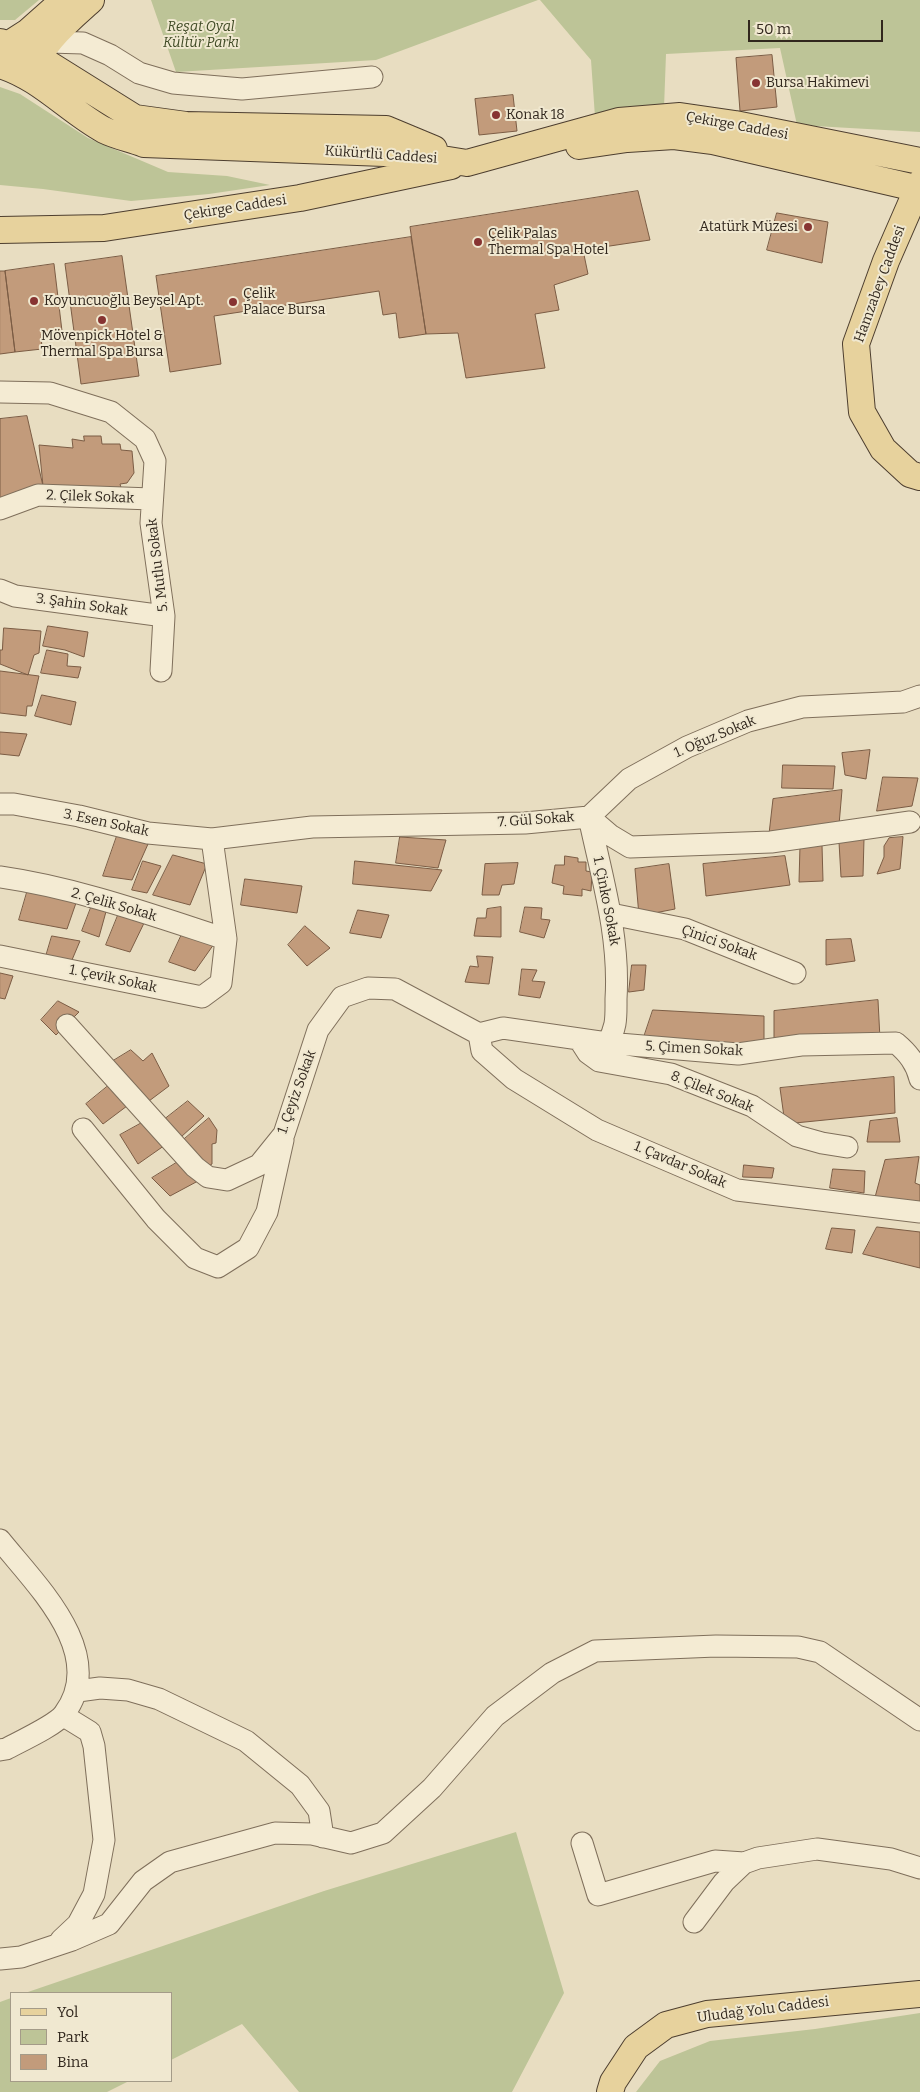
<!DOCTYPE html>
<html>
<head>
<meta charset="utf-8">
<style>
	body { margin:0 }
	#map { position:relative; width:920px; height:2092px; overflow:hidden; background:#e8ddc1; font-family:Bitter,serif }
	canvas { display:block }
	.legend { position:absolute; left:10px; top:1992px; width:162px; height:90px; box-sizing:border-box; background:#f0e8d0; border:1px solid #a49b88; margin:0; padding:6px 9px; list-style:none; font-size:15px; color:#31271d }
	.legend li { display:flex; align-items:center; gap:10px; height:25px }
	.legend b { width:25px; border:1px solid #a49b88 }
	.scale { position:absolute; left:748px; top:20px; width:135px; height:22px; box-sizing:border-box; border:2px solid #31271d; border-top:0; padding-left:6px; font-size:15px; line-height:18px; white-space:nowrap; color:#31271d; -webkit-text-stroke:4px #f0e8d0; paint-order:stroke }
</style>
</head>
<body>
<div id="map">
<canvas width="920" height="2092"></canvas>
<ul class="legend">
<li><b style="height:6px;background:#e7d29d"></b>Yol</li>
<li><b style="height:14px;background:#bdc497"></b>Park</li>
<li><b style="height:14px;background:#c29b7b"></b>Bina</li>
</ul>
<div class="scale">50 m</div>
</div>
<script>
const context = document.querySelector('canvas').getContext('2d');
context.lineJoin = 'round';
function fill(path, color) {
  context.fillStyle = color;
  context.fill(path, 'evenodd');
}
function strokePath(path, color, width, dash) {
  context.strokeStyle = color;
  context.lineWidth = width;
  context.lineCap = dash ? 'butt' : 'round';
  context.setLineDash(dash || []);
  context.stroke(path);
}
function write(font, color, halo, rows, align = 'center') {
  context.font = font + ' Bitter,serif';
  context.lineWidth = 4;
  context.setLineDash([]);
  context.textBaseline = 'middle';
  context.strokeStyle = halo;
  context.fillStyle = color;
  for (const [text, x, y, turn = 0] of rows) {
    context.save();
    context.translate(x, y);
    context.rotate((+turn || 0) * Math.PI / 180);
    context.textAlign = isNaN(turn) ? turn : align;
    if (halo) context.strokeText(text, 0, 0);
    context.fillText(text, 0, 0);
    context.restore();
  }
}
fill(new Path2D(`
	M0 0H39L15 20H0Z
	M151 0H538L376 60 176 72Z
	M540 0H920V132L797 125 780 48 666 54 664 108 595 117 591 60Z
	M0 87 20 94 88 138 168 172 227 176 270 185 209 194 131 201 43 189 0 185Z
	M516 1832 564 1993 512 2092H299L242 2024 171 2060V1993H25L324 1891Z
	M11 1998V2081H129L107 2092H0V2002Z
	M920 2013V2092H636L660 2061 710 2041 815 2029Z`), '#bdc497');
const building = new Path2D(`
	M772 55 777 107 740 111 736 58Z
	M513 95 517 131 479 135 475 99Z
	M638 191 650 240 583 250 588 274 554 285 559 310 535 314 545 368 466 378 458 333 426 334 410 227Z
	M777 213 828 222 822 263 767 250Z
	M411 237 426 334 399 338 396 313 383 315 379 291 214 316 221 364 170 372 156 276Z
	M122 256 139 376 81 384 65 264Z
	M54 264 62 331 41 334 42 349 15 352 5 271Z
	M0 271H5L15 352 0 354Z
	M27 416 43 486 0 498V419Z
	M84 436H101L102 444H120L121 450 132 451 134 473 127 483 120 484 122 491 43 486 39 445 73 448 72 439 84 441Z
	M48 626 88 632 84 657 65 650 43 646Z
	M4 628 41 631 39 653 34 655 28 675 0 664V650H2Z
	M47 650 68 654 67 666 81 667 78 678 41 673Z
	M0 671 39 676 32 706H27L26 716 0 713Z
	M42 695 76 702 71 725 35 716Z
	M0 732 27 734 19 756 0 754Z
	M870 750 866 779 845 775 842 753Z
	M783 765 835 766 833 789 782 788Z
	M883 777 918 778 912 806 877 811Z
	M842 790 839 825 769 834 773 799Z
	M117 836 148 844 132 880 103 876Z
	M400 837 446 840 438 868 396 863Z
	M903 837 900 869 877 874 884 857V846L889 838Z
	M864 839 863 876 841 877 839 842Z
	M822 845 823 881 799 882 800 846Z
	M173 855 207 864 190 905 153 895Z
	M565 856 578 858V862H586V871L592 872 591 891 582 889V896L563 894 564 886 552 883 555 865H564Z
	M785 856 790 885 706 896 703 864Z
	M143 861 161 866 147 893 132 890Z
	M355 861 442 870 431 891 353 884Z
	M518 863 514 884 502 885 499 895H482L485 864Z
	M669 864 675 909 639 916 635 869Z
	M245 879 302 886 297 913 241 905Z
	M28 889 77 900 67 929 19 920Z
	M92 905 107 908 99 937 82 931Z
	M501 907V937L474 936 477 918H486L487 909Z
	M525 907 542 908 541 919 550 920 544 938 520 932Z
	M121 908 146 919 130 952 106 945Z
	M358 910 389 915 381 938 350 933Z
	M305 926 330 948 307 966 288 945Z
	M183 932 214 944 195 971 169 962Z
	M52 936 80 941 69 967 44 963Z
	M851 939 855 961 826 965V940Z
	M477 956 493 957 489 984 465 982 470 966 478 967Z
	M632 965H646L644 990 629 992Z
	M522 969 537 970 532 981 545 982 540 998 519 995Z
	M0 973 13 976 5 999 0 998Z
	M878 1000 880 1039 774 1045V1011Z
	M58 1001 79 1012 56 1035 41 1020Z
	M653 1010 764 1016V1046L643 1040Z
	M131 1050 143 1061 152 1053 169 1086 149 1101 113 1061Z
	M894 1077 895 1113 785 1124 780 1088Z
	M113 1082 131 1103 103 1124 86 1104Z
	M188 1101 204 1116 181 1137 165 1119Z
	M209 1118 217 1130 216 1143 212 1144V1164L207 1167 181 1142Z
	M897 1118 900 1142H867L870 1121Z
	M149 1119 168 1143 138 1164 120 1135Z
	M919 1157 915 1183 920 1185V1205L874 1201 885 1160Z
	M181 1160 198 1181 170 1196 152 1178Z
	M744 1165 774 1168 772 1178 743 1177Z
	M833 1169 865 1171 864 1193 830 1188Z
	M877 1227 920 1232V1268L863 1254Z
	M832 1228 855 1230 852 1253 826 1249Z`);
fill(building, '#c29b7b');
strokePath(building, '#7b5c44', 1);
const minor = new Path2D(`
	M49 42 83 43 110 55 139 73 173 83 242 89 372 77
	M0 392 50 393 111 412 145 439 155 461 151 523 164 616 161 671
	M0 509 38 495 152 499
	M0 590 15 596 164 616
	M0 804H14L79 816 148 833 212 839 312 827 525 823 589 817 610 835 630 847 771 842 910 822
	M0 877C77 888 152 915 226 939
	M611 914 685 929 795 973
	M0 956 202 997 221 983 226 939 212 839
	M67 1025 195 1167 208 1177 227 1180 259 1165 284 1134 318 1030 342 997 368 988 395 989 479 1034
	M479 1034 482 1051 514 1079 597 1130 737 1190 920 1212
	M479 1034 503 1028 607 1043 738 1054 801 1045 896 1043C908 1053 916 1063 920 1079
	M579 1039 588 1053 599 1061 671 1074 752 1106 797 1136 822 1143 847 1147
	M607 1043C617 1028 616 1017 616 999 620 936 602 878 589 817L629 779 687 747 748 721 802 707 903 702 920 696
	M83 1129 156 1219 195 1258 218 1267 248 1248 267 1212 283 1140
	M0 1540C36 1585 109 1654 64 1714 56 1725 19 1742 6 1749L0 1750
	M78 1691 100 1688 128 1690 159 1699 246 1741 300 1785 319 1811 323 1837
	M582 1843 598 1895 715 1861 744 1863
	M694 1922 724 1882 744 1863 758 1858 817 1849 891 1859 920 1868
	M61 1940 78 1924 94 1894 104 1840 94 1746 90 1732 64 1716
	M0 1959 21 1957 72 1940 109 1924 143 1881 170 1862 275 1833 312 1834 351 1843 383 1833 432 1788 495 1716 552 1673 595 1651 716 1646 798 1647 820 1652 920 1720`);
const major = new Path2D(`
	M0 42 10 45 39 58 135 118 186 125 386 129 434 149
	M0 50 28 32 64 0
	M0 65C40 77 69 111 104 130 116 136 131 139 144 144L411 154 467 163 619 121 680 116 735 124 920 161
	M39 74C29 51 76 14 91 0
	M579 146 627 139 674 136 713 141 920 189
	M920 183 886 261 856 344 862 412 883 449 910 474 920 477
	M0 230 104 228 300 198 451 166
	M610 2092 613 2082 636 2047 666 2025 707 2014 920 1994`);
strokePath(minor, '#7f6f5b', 23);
strokePath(major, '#4d3e2f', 28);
strokePath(minor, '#f4ebd3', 21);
strokePath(major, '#e7d29d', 26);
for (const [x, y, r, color] of [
	[756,83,5,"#873432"],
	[496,115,5,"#873432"],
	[808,227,5,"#873432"],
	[478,242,5,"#873432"],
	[34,301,5,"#873432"],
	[233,302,5,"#873432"],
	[102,320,5,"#873432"]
]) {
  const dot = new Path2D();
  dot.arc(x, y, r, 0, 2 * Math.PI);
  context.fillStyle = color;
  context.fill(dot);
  strokePath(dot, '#f0e8d0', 2);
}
write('italic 14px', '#404b26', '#f0e8d0', [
	["Reşat Oyal",201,27],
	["Kültür Parkı",201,43]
]);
write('14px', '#31271d', '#f0e8d0', [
	["Bursa Hakimevi",766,83],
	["Konak 18",506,115],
	["Atatürk Müzesi",798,227,"right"],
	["Çelik Palas",488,234],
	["Thermal Spa Hotel",488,250],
	["Çelik",243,294],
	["Palace Bursa",243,310],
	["Koyuncuoğlu Beysel Apt.",44,301],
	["Mövenpick Hotel &",102,336,"center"],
	["Thermal Spa Bursa",102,352,"center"]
], 'left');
write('14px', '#31271d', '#f0e8d0', [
	["Çekirge Caddesi",737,126,10],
	["Kükürtlü Caddesi",381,155,4],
	["Çekirge Caddesi",235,208,-9],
	["Hamzabey Caddesi",880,284,-70],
	["2. Çilek Sokak",90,497,2],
	["5. Mutlu Sokak",158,565,-97],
	["3. Şahin Sokak",82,605,8],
	["1. Oğuz Sokak",715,737,-23],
	["7. Gül Sokak",536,820,-4],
	["3. Esen Sokak",106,823,12],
	["1. Çinko Sokak",606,901,79],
	["2. Çelik Sokak",114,905,16],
	["Çinici Sokak",719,943,20],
	["1. Çevik Sokak",113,979,12],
	["5. Çimen Sokak",694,1049,3],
	["1. Çeyiz Sokak",297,1092,-70],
	["8. Çilek Sokak",712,1092,22],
	["1. Çavdar Sokak",680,1165,23],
	["Uludağ Yolu Caddesi",763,2010,-7]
]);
</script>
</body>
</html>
